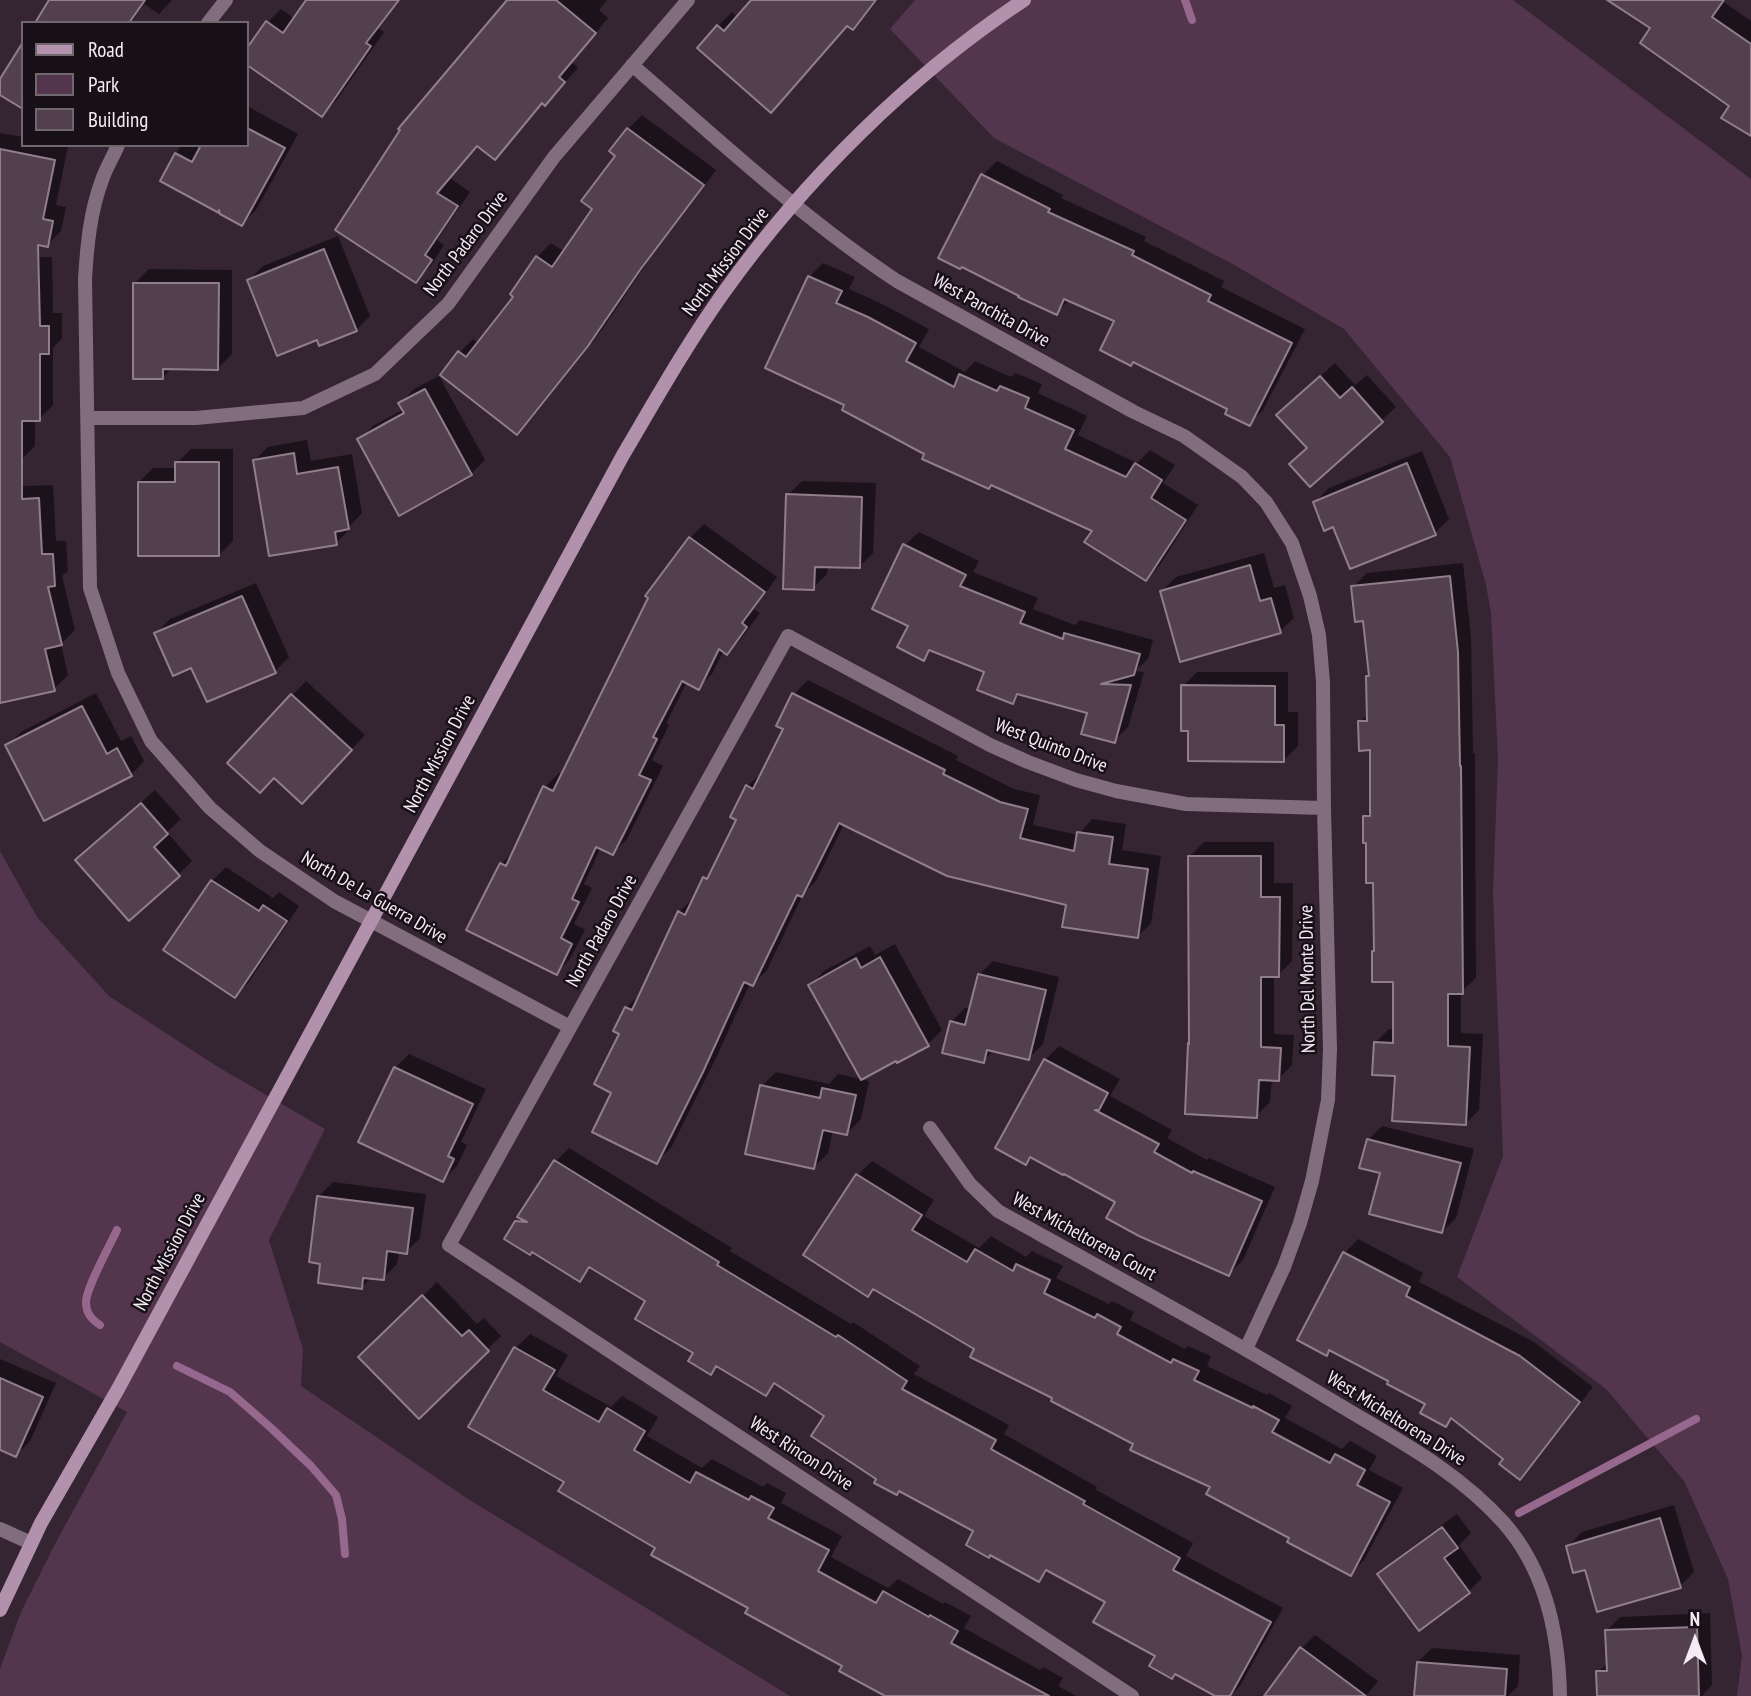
<!DOCTYPE html>
<html>
<head>
<meta charset="utf-8">
<style>
	body { margin:0 }
	#map { position:relative; width:1751px; height:1696px; overflow:hidden; background:#352432; font-family:"PT Sans Narrow",sans-serif }
	canvas { display:block }
	.legend { position:absolute; left:21px; top:21px; width:228px; height:126px; box-sizing:border-box; background:#181017; border:2px solid #71686f; margin:0; padding:9px 12px; list-style:none; font-size:21px; color:#f6ebf4 }
	.legend li { display:flex; align-items:center; gap:14px; height:35px }
	.legend b { width:35px; border:2px solid #71686f }
	.north { position:absolute; left:1660px; top:1605px; width:70px; height:70px; -webkit-text-stroke:5px #181017; paint-order:stroke; rotate:0deg; font-size:19px; font-weight:700; line-height:28px; text-align:center; color:#f6ebf4 }
	.north::after { content:''; display:block; margin:auto; width:24px; height:32px; background:#f6ebf4; clip-path:polygon(50% 0,100% 100%,50% 72%,0 100%) }
</style>
</head>
<body>
<div id="map">
<canvas width="1751" height="1696"></canvas>
<ul class="legend">
<li><b style="height:9px;background:#b291ac"></b>Road</li>
<li><b style="height:19px;background:#53354e"></b>Park</li>
<li><b style="height:19px;background:#52404e"></b>Building</li>
</ul>
<div class="north">N</div>
</div>
<script>
const context = document.querySelector('canvas').getContext('2d');
context.lineJoin = 'round';
function fill(path, color) {
  context.fillStyle = color;
  context.fill(path, 'evenodd');
}
function strokePath(path, color, width, dash) {
  context.strokeStyle = color;
  context.lineWidth = width;
  context.lineCap = dash ? 'butt' : 'round';
  context.setLineDash(dash || []);
  context.stroke(path);
}
function write(font, color, halo, rows, align = 'center') {
  context.font = font + ' "PT Sans Narrow",sans-serif';
  context.lineWidth = 5;
  context.setLineDash([]);
  context.textBaseline = 'middle';
  context.strokeStyle = halo;
  context.fillStyle = color;
  for (const [text, x, y, turn = 0] of rows) {
    context.save();
    context.translate(x, y);
    context.rotate((+turn || 0) * Math.PI / 180);
    context.textAlign = isNaN(turn) ? turn : align;
    if (halo) context.strokeText(text, 0, 0);
    context.fillText(text, 0, 0);
    context.restore();
  }
}
fill(new Path2D(`
	M915 0H1513L1751 179V1696H1737L1742 1656 1728 1579 1684 1481 1606 1389 1457 1277 1503 1156 1493 893 1498 760 1491 613 1486 585 1450 457 1344 329 1236 266 994 138 890 29Z
	M0 851 37 917 109 996 218 1067 325 1129 269 1240 303 1349 301 1386 465 1497 790 1696H0V1669L21 1612 55 1544 127 1412 0 1342Z`), '#53354e');
fill(new Path2D(`
	M58 0H172L159 14 144 4 131 23H37Z
	M308 0H400L378 28 384 32 336 101 322 114 247 62V51L267 23 281 9 295 19Z
	M509 0H607L599 10 608 18 572 62 578 68 545 104 543 102 508 144 495 158 478 144 450 178 470 192 437 240 444 245 430 267 416 281 337 230Z
	M753 0H878L867 14 853 28 848 24 785 96 718 26 732 12 738 18Z
	M1610 0H1726L1724 2 1751 21V134L1732 105 1652 28Z
	M247 106 298 134 256 210 242 224 220 209 219 211 162 180 181 145H247Z
	M642 115 716 170 653 254 602 330 531 419 517 433 460 352 473 339 479 343 516 296 512 294 537 257 551 243 565 252 594 208 628 129Z
	M0 133 23 137V145L68 146 56 205 66 207 61 231 47 245 0 235Z
	M997 161 1063 195 1061 198 1146 237 1144 241 1224 281 1221 287 1305 329 1263 410 1249 424 1117 320 1070 299 1057 313 983 175Z
	M338 236 370 316 356 330 317 338 249 280 263 266Z
	M52 257 53 313H62V338L53 348V405L39 419H35V446L21 460H0V258Z
	M823 263 855 277 849 289 882 304 929 329 919 347 965 372 975 361 1011 377 1015 373 1042 384 1038 393 1087 416 1078 435 1137 463 1150 450 1175 465 1163 483 1198 505 1160 565 1146 579 1094 530 927 453 847 404 767 367 809 277Z
	M149 269 232 270V354L218 368 173 367 162 378 135 283Z
	M1335 363 1355 385 1367 375 1396 407 1310 485 1308 448 1293 401Z
	M439 376 485 460 471 474 359 440 373 426 404 409 401 403 414 389Z
	M307 440 311 461 352 454 362 513 350 526V529L336 543 254 461 268 447Z
	M191 449H233V541L219 555 139 482 153 468H177V463Z
	M1422 451 1449 519 1435 533 1334 525 1315 502 1329 488Z
	M802 481 876 483 873 553 859 567 828 566 827 574 813 588 788 495Z
	M53 485 56 541H66L68 571 62 576 75 630 61 644 68 675 54 689 0 702V487Z
	M704 524 777 577 754 609 760 613 741 639 727 653 724 650 712 674 698 687 687 682 666 723 669 725 652 760 663 766 627 839 613 853 601 847 584 884 592 888 574 924 585 930 570 959 557 973 501 864 515 850 545 787 559 773 562 775 690 538Z
	M919 532 979 561 973 572 1038 598 1033 609 1075 625 1080 620 1153 640 1148 659 1135 671 1144 672 1128 727 1114 741 1089 712 1021 693 1012 702 986 671 932 650 924 658 910 625 905 545Z
	M1264 553 1274 588 1285 585 1294 618 1280 631 1162 591 1176 577Z
	M1463 563 1471 637 1473 753H1475L1476 978 1461 992V1033L1483 1034 1479 1110 1465 1124 1397 1074 1375 1043 1389 1029H1395V981L1376 949 1375 881 1365 817 1372 809V749L1360 722 1368 714V677L1371 674 1365 619 1353 587 1367 573Z
	M256 583 289 657 275 671 192 665 156 633 170 619Z
	M1197 672H1288V712H1298V746L1284 760 1190 730 1183 686Z
	M808 680 958 756 956 760 1014 789 1040 795 1033 825 1078 835 1092 819 1126 824 1122 850 1161 856 1151 923 1137 937 1068 904 844 824 816 881 803 894 767 970 753 984 750 983 717 1056 671 1148 657 1161 614 1092 626 1008 640 994 679 912 693 898 705 878 713 870 738 819 747 786 763 772 785 728 794 694Z
	M306 681 365 735 316 788 229 762Z
	M96 693 121 741 131 736 144 761 131 775 7 746 21 732Z
	M155 790 181 819 167 832 192 861 178 875 91 847Z
	M1204 842H1274V883H1293L1292 961 1278 975H1274V1034L1294 1035 1292 1065 1278 1079H1272L1270 1102 1256 1116 1190 1044V856Z
	M226 867 273 898 279 892 299 906 249 982 235 996 166 950 212 881Z
	M895 944 942 1030 928 1044 811 985 824 971 870 946 875 955Z
	M993 961 1059 977 1043 1044 1029 1058 994 1050 983 1061 951 1022 965 1008 971 1009 979 975Z
	M1059 1046 1120 1079 1110 1096 1172 1130 1167 1138 1207 1160 1209 1158 1275 1187 1243 1260 1229 1274 1117 1202 1032 1156 1025 1163 1045 1060Z
	M409 1054 486 1089 461 1142 467 1145 457 1166 443 1180 361 1141 395 1068Z
	M776 1072 829 1084 838 1074 869 1081 861 1119 847 1133 833 1130 828 1153 814 1167 762 1086Z
	M1382 1126 1474 1149 1456 1218 1442 1232 1382 1172 1368 1140Z
	M569 1148 732 1248 730 1251 851 1324 853 1322 920 1366 914 1374 1009 1425 1004 1434 1097 1487 1096 1490 1193 1543 1186 1556 1283 1608 1240 1686 1230 1696H1219L1157 1655 1107 1601 1050 1570 1039 1580 976 1531 878 1479 826 1416 777 1382 765 1394 718 1365 711 1372 648 1300 592 1267 580 1279 517 1222 521 1217 555 1162Z
	M872 1161 934 1200 924 1216 979 1248 991 1236 1026 1257 1032 1251 1063 1266 1056 1278 1109 1304 1112 1301 1134 1312 1130 1320 1185 1349 1188 1346 1211 1356 1207 1366 1267 1395 1269 1393 1292 1406 1285 1418 1342 1449 1350 1441 1377 1456 1369 1470 1403 1488 1364 1560 1350 1574 1212 1486 1055 1398 976 1348 874 1288 867 1295 805 1255 858 1175Z
	M333 1182 426 1194 420 1238 406 1252 399 1251 397 1264 383 1278 371 1277 362 1287 322 1262 319 1196Z
	M1358 1239 1423 1273 1419 1282 1534 1342 1593 1387 1534 1463 1520 1477 1506 1459 1453 1418 1446 1425 1428 1403 1391 1380 1331 1349 1326 1354 1345 1253Z
	M437 1282 477 1324 484 1318 501 1336 419 1416 361 1357Z
	M530 1334 568 1355 556 1376 611 1407 622 1396 658 1417 647 1436 702 1468 712 1459 763 1487 767 1483 786 1493 781 1503 842 1536 831 1557 888 1588 898 1579 943 1604 945 1602 971 1616 964 1628 1040 1670 1043 1667 1063 1678 1058 1686 1076 1696H888L844 1665 750 1607 657 1547 566 1481 471 1426 516 1348Z
	M0 1359 56 1383 30 1441 16 1455 0 1448Z
	M1674 1505 1694 1572 1680 1586 1586 1568 1568 1546 1582 1532Z
	M1457 1514 1471 1533 1459 1545 1482 1578 1468 1592 1380 1575 1393 1561Z
	M1710 1613 1712 1685 1702 1696H1599L1598 1672 1608 1663 1606 1631 1620 1617Z
	M1315 1635 1378 1681 1366 1696H1266L1301 1649Z
	M1432 1648 1520 1655 1518 1686 1508 1696H1416L1418 1662Z`), '#0007');
strokePath(new Path2D(`
	M1185 0 1192 20
	M100 1325C91 1319 86 1313 86 1302 86 1288 110 1245 117 1230
	M177 1366 230 1392 270 1427 311 1466 336 1495 342 1519 345 1554
	M1519 1513 1696 1419`), '#96688e', 8);
const building = new Path2D(`
	M49 0H145L129 23H35Z
	M306 0H399L366 43 371 46 322 117 247 65V48L266 21 283 33Z
	M507 0H556L596 33 559 77 565 82 545 106 542 103 495 160 477 146 437 193 458 206 425 255 432 260 416 283 335 230 400 130 398 129Z
	M751 0H876L853 30 847 26 771 113 697 48 717 25 724 31Z
	M1607 0H1724L1712 17 1751 44V136L1721 118 1729 106 1640 43 1650 28Z
	M23 42V109L0 95V79Z
	M247 128 285 148 242 226 220 214 219 210V213L160 181 175 153 192 162 201 145H247Z
	M627 128 704 185 640 270 588 346 517 435 440 375 458 351 466 357 513 297 510 294 536 256 552 267 592 209 581 201 615 156 609 151Z
	M0 149 55 160 43 219 53 221 48 247 38 245 40 326H49V354H40V421H22V499L39 498 42 554H53L55 586 48 587 62 645 45 649 55 691 0 703Z
	M981 174 1050 209 1048 212 1134 251 1132 255 1211 295 1208 301 1292 343 1250 426 1225 414 1227 409 1133 362 1131 366 1100 350 1114 321 1064 299 1057 315 1018 297 1019 296 962 267 960 269 938 258Z
	M324 249 357 331 319 346 317 340 277 356 247 280Z
	M808 276 842 291 836 303 868 317 916 343 906 361 954 387 959 374 997 391 1000 386 1029 398 1025 408 1074 430 1065 449 1126 477 1135 463 1162 480 1151 498 1186 520 1146 581 1084 542 1092 531 991 485 989 489 922 459 924 454 842 410 844 405 765 368Z
	M133 283H219L218 370 163 369V379H133Z
	M1320 376 1340 398 1352 387 1383 422 1310 487 1289 464 1307 448 1276 415Z
	M425 389 472 475 399 516 357 439 404 413 398 403Z
	M294 453 297 474 338 467 349 529 335 532 337 545 269 556 253 460Z
	M175 462H219V556H138V482H175Z
	M1407 463 1436 535 1350 569 1333 527 1324 531 1313 502Z
	M786 494 862 497 860 568 815 567 814 590 783 589Z
	M689 537 765 592 742 623 747 627 727 655 719 649 699 690 682 681 653 737 657 739 639 775 651 780 613 855 596 847 572 899 579 902 561 938 572 944 557 975 466 930 500 863 506 866 543 786 553 791 648 598 645 596Z
	M903 544 966 575 960 586 1025 612 1020 623 1063 639 1064 633 1140 654 1134 675 1101 684 1131 685 1115 743 1081 734 1087 713 1017 694 1013 704 977 690 984 672 929 650 924 661 897 647 908 626 872 609Z
	M1250 565 1260 601 1271 598 1281 633 1180 662 1160 591Z
	M1450 576 1458 652 1460 766H1461L1463 994H1448V1046L1470 1047 1466 1125 1392 1121 1395 1076 1372 1075 1374 1042 1393 1043V982H1372V951H1374L1373 883H1366V843H1363V816H1370V750L1359 751 1358 721H1367L1366 676H1369L1363 621 1355 622 1351 586Z
	M242 596 276 673 207 702 191 668 173 676 154 633Z
	M1181 685 1275 686V725H1284V762L1188 761V731H1181Z
	M792 693 945 770 943 774 1000 802 1028 809 1020 838 1074 851 1077 832 1113 837 1109 864 1148 869 1138 938 1062 927 1066 905 947 876 839 823 802 897 797 895 753 986 744 982 703 1072 657 1164 592 1132 611 1093 594 1084 619 1034 613 1031 625 1007 632 1010 678 911 685 915 703 877 707 879 736 820 730 817 746 785 753 789 783 729 776 726Z
	M291 694 352 750 302 804 274 778 260 793 227 763Z
	M82 706 107 754 117 748 132 776 44 821 5 745Z
	M141 803 168 834 154 847 180 876 129 921 75 860Z
	M1188 856H1261V897H1280L1279 977H1261V1047L1281 1048 1279 1081 1259 1080 1257 1118 1185 1114 1188 1043 1189 1044Z
	M211 880 259 911 263 905 287 921 235 998 163 950Z
	M880 957 929 1046 897 1063 896 1061 861 1080 808 985 856 958 861 968Z
	M978 974 1046 990 1029 1060 987 1050 984 1063 942 1053 950 1021 965 1025Z
	M1044 1059 1108 1093 1099 1110H1095L1159 1144 1154 1152 1192 1173 1193 1171 1262 1201 1229 1276 1139 1236 1106 1218 1115 1202 1064 1174 1063 1175 1030 1157 1026 1165 995 1148Z
	M394 1067 473 1104 448 1156 454 1159 443 1182 358 1142Z
	M760 1085 820 1098 822 1088 856 1095 847 1135 823 1130 814 1169 745 1154Z
	M1367 1139 1461 1163 1442 1233 1369 1214 1380 1173 1359 1168Z
	M554 1160 719 1262 717 1265 836 1337 838 1335 907 1381 902 1389 996 1440 991 1449 1085 1501 1083 1504 1180 1558 1173 1570 1271 1622 1230 1696H1215L1175 1674 1172 1679 1149 1666 1155 1656 1093 1622 1105 1602 1046 1570 1039 1582 990 1555 989 1558 966 1545 973 1531 899 1491 897 1495 874 1483 876 1479 811 1436 824 1416 774 1383 766 1396 716 1366 711 1375 688 1361 693 1353 635 1319 645 1301 589 1267 580 1282 532 1252 530 1255 504 1239 515 1221 527 1222 517 1217Z
	M856 1174 922 1215 912 1230 967 1262 975 1249 1013 1271 1016 1264 1050 1280 1044 1293 1095 1318 1097 1314 1121 1327 1117 1334 1171 1363 1173 1359 1199 1371 1194 1380 1253 1408V1406L1279 1420 1272 1432 1330 1463 1335 1454 1365 1470 1357 1485 1390 1502 1351 1576 1287 1542 1289 1538 1206 1494 1210 1487 1130 1450 1133 1444 1051 1401 1052 1398 970 1357 974 1349 873 1289 868 1297 803 1255Z
	M317 1196 413 1208 407 1254 387 1251 384 1280 363 1278 362 1289 318 1283 320 1264 309 1262Z
	M1343 1252 1410 1287 1406 1296 1520 1356 1580 1402 1520 1480 1499 1464 1503 1459 1451 1418 1446 1427 1420 1413 1425 1404 1387 1384 1388 1381 1329 1350 1327 1356 1297 1340Z
	M422 1295 462 1336 469 1330 489 1351 419 1419 358 1357Z
	M514 1347 555 1370 543 1390 599 1422 607 1408 645 1431 634 1450 690 1483 696 1472 749 1500 751 1496 774 1508 768 1518 829 1550 818 1571 876 1603 883 1591 929 1617 930 1615 958 1631 951 1643 1049 1696H885L839 1671 842 1666 745 1613 748 1608 651 1555 655 1548 558 1491 564 1482 468 1427Z
	M0 1378 43 1397 16 1457 0 1450Z
	M1660 1518 1681 1588 1597 1612 1585 1570 1573 1573 1566 1546Z
	M1442 1527 1458 1548 1444 1558 1470 1593 1419 1631 1377 1574Z
	M1697 1627 1699 1696H1597L1596 1671H1607L1605 1630Z
	M1300 1647 1366 1696H1264Z
	M1417 1662 1507 1669 1505 1696H1414Z`);
fill(building, '#52404e');
strokePath(building, '#927d8d', 2);
strokePath(new Path2D(`
	M208 23 226 0
	M632 65C718 139 802 218 897 281L1134 412 1184 436 1242 477 1266 502 1292 543 1310 596 1319 635 1323 682 1324 808 1330 1049 1328 1100 1312 1181 1300 1223 1284 1267 1246 1349
	M118 145C113 157 106 168 102 180 90 212 87 246 85 279L90 588 118 673 151 741 210 808 260 851 334 901 570 1027
	M88 418H196L303 408 375 374 448 304 554 157 688 0
	M930 1128 970 1184 998 1211C1110 1273 1222 1334 1331 1400 1392 1437 1456 1469 1504 1523 1545 1570 1559 1635 1560 1696
	M0 1529 31 1543
	M1132 1696 449 1245 788 636 990 745 1028 762 1076 780 1116 791 1186 804 1324 808`), '#816d7d', 14);
strokePath(new Path2D(`
	M0 1610 41 1523 118 1389 623 455C656 399 687 344 724 292 804 180 909 76 1024 0`), '#b291ac', 14);
write('19px', '#f6ebf4', '#181017', [
	["North Padaro Drive",466,244,-53],
	["North Mission Drive",726,262,-53],
	["West Panchita Drive",991,311,29],
	["West Quinto Drive",1051,746,21],
	["North Mission Drive",440,754,-62],
	["North De La Guerra Drive",374,898,30],
	["North Padaro Drive",602,931,-61],
	["North Del Monte Drive",1308,979,-91],
	["West Micheltorena Court",1084,1237,29],
	["North Mission Drive",170,1252,-62],
	["West Micheltorena Drive",1396,1419,32],
	["West Rincon Drive",801,1454,33]
]);
</script>
</body>
</html>
